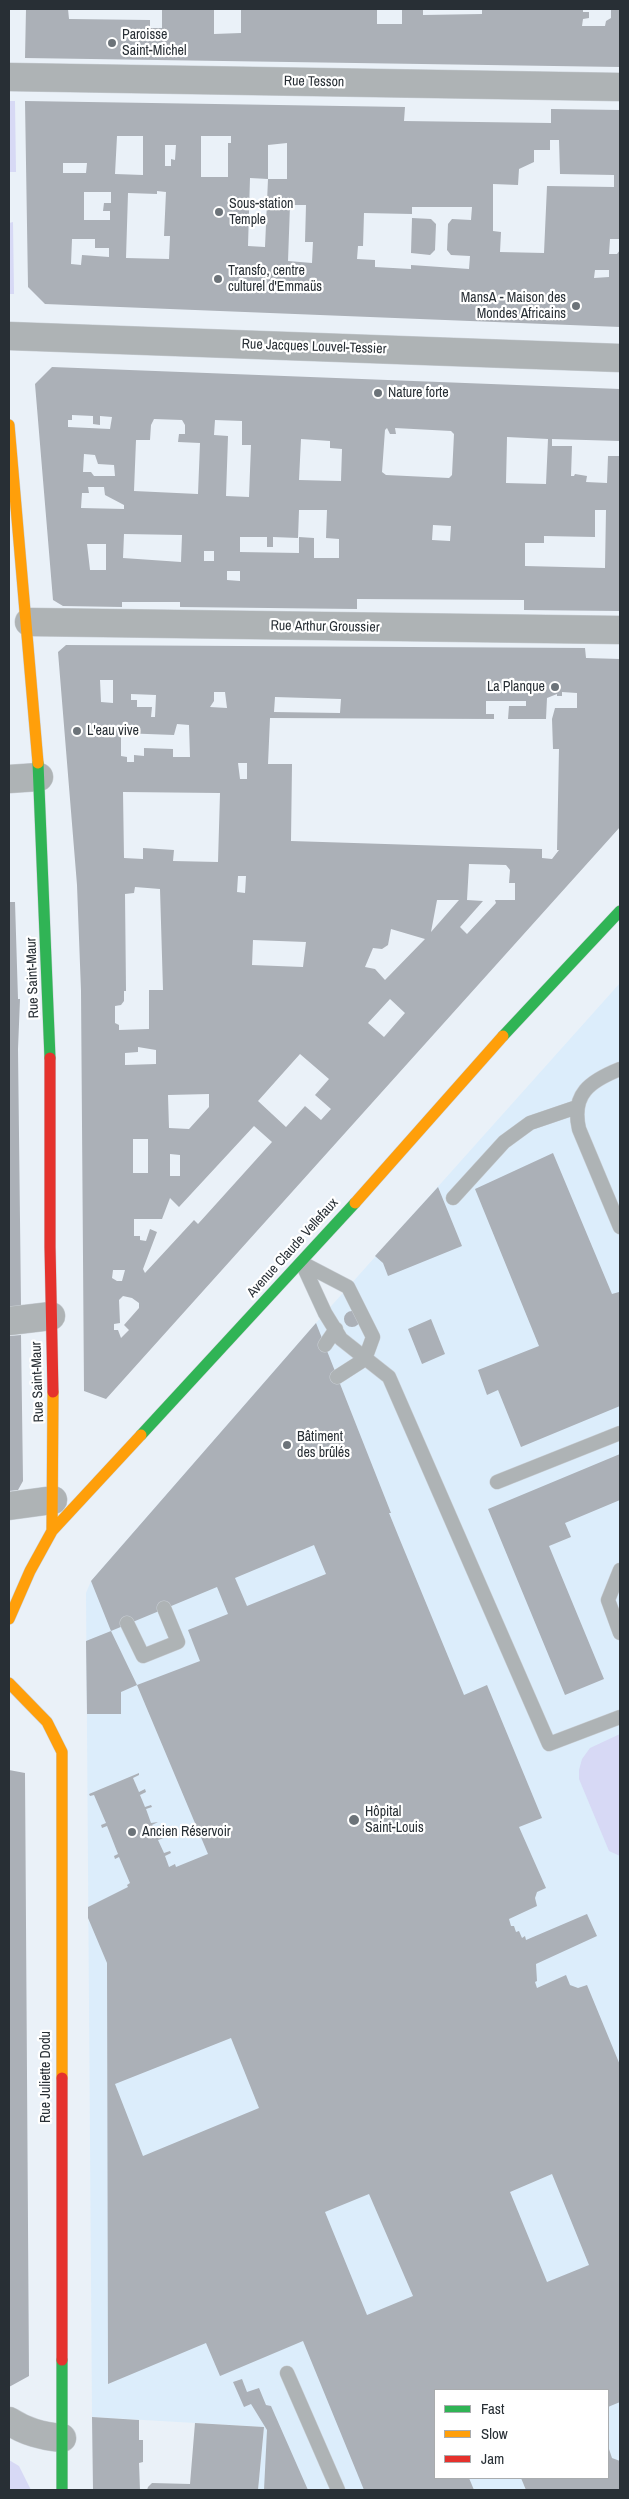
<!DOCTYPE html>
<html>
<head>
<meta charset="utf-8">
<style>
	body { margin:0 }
	#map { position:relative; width:629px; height:2499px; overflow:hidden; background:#eaf1f8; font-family:"Archivo Narrow",sans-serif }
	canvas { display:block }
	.frame { position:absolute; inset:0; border:10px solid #282f35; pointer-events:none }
	.legend { position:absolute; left:434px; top:2389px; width:175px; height:90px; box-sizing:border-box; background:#fff; border:1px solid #a9acae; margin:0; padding:6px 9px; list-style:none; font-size:15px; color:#282f35 }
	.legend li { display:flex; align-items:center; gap:10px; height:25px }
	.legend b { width:25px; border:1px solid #a9acae }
</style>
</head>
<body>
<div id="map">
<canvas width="629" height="2499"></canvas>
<div class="frame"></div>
<ul class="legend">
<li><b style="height:6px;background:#30b455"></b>Fast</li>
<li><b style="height:6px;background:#ff9f0a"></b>Slow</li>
<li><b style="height:6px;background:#e5322d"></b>Jam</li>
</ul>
</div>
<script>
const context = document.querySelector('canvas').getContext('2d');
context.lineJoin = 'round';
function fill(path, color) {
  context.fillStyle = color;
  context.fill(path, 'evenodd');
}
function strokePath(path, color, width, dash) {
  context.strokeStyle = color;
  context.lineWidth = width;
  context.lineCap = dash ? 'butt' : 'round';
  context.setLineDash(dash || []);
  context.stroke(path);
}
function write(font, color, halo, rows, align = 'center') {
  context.font = font + ' "Archivo Narrow",sans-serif';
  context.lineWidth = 4.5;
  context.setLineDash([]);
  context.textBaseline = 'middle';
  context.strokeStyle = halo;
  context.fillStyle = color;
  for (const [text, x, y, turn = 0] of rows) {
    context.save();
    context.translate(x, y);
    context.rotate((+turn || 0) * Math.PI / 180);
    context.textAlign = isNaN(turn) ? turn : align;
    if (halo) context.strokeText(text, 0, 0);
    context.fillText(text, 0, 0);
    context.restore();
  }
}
fill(new Path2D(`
	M620 983V2490H258L264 2427 92 2417 86 1593 91 1581 316 1323ZM435 2390H608V2478H435Z`), '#dcedfb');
fill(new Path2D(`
	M9 101H15L16 172H9Z
	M13 222 14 294H9V223Z
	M620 1734V1856L609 1851 579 1779V1770L582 1759 590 1748Z
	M9 2460 19 2466 31 2490H9Z`), '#d7d9f5');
fill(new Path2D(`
	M26 9H68L69 19 150 20V28H162V9H214V34L241 33V9H377V24H402V9H423V15L482 14V9H583V12H589V18L583 19 582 26H605L606 21 611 18V9H620V67L25 58Z
	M25 101 405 107 404 121 551 123V109L620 110V239H610L609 254H617L620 250V327L45 304 28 287ZM117 136H143V175L115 174ZM201 136H231V143H228V177H201ZM550 140H559L560 174 614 175V187L547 186 544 253 500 252 501 232 493 231V184L518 185 519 169 534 162V150H550ZM287 143V179H268L265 247 248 246 250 178 268 179V145ZM165 145H176L175 160 171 159V166H165ZM63 163H87L86 173H63ZM157 191 166 192 164 236H170L169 259 126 258 128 193 157 194ZM84 192H111V203H104L103 211H110V220H84ZM290 205H306L305 242H313L312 263 288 261ZM412 207H472L471 220 452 219 448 224 447 250 451 255 470 256 469 269 411 265V269L375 267V260L357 259 358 246H363L364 213 412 214ZM72 239H95V248H109V257L82 255 81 265 71 264ZM595 270H609V277L594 278Z
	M412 218 431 219 436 224 435 250 430 255 411 253Z
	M52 367 620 389V441L552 439V446H572L571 476H574L575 474 587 476 586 482 607 483 608 456H620V611L524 610V600L357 599V609L180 607V602H122V607L63 606 53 600 35 384ZM72 415 93 416V424L100 425V416L112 417 110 429 68 427V420H72ZM154 419 182 420 185 425V434H179L178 442 200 443 198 494 134 491 136 440H150L151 425ZM215 420 242 421V445H251L249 497 226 496 228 436 214 435ZM387 428 390 434H396L395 428 451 431 454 434 452 475 449 478 386 475 382 472 385 430ZM507 437 548 439 546 484 506 483ZM301 439 330 441V448L342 449 341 481 299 480ZM84 454 95 455 98 464 114 465 115 476H94L91 472H83ZM88 487H104L105 495 124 505V509L81 508 82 493H89ZM299 510H327L326 538 339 539V558H314V538L299 537V553L240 552V537H267V547H273V537L298 538ZM595 510H606L605 568 525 566V543H544V536L595 537ZM433 525 451 526 450 541 432 540ZM124 534 182 535 181 562 123 558ZM87 544H106V570H90ZM204 551H214V561H204ZM227 571H240V581L227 580Z
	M66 645 585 648 586 658 620 659V827L106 1399 84 1391 81 991 77 885 58 652ZM100 680H113V703L101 702ZM214 692H225L227 708 210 707 214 701ZM562 692 577 693V708H555L552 719 553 749H559L557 850H559L552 859 542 858V849L291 841 292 764H268L270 718 494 719V714H486V701H526V706H509L508 719H546L547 698 557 694V696H562ZM131 694 156 695 155 717H151L152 707H137V700H131ZM275 697 341 699 340 713 274 712ZM177 724 189 725 190 757H173V749L144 748V756L134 755V762H127V757L121 756V733L174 735ZM238 763H247V779H240ZM123 792 220 793 218 862 173 861 174 850 143 848V859L124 858ZM469 864 506 865 510 870 509 883H515V900H495L496 903 467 934 460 927 483 901 467 900ZM238 876H246L245 893 237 892ZM135 887 160 889 163 990H149V1029L119 1030V1025L115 1023V1006L121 1005 124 1001V991H126L125 894 134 893ZM437 900H459L431 932ZM391 929 425 939 385 980 375 969 365 967 373 948 382 949 388 945ZM253 940 306 942 303 967 252 965ZM390 999 405 1013 384 1037 368 1023ZM138 1047 156 1050V1064L125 1065V1053L138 1052ZM300 1054 329 1079 315 1095 331 1109 321 1120 305 1106 286 1127 258 1101ZM209 1094V1107L189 1129 169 1128 168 1095ZM254 1126 272 1142 198 1224 194 1220 145 1273 143 1269 157 1232 150 1229 146 1241 140 1240V1236H134V1219H162L170 1198 179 1207ZM133 1139H148V1173H133ZM170 1154 180 1155V1176H170ZM113 1270H125L122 1281H117L112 1278ZM123 1296 132 1298 139 1303V1308L124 1325 129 1330 121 1338 118 1330H114V1324L120 1323 119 1300Z
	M9 902H15L18 999H20L18 1049 21 1306 9 1307Z
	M553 1153 612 1294 619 1292 620 1295V1406L521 1447 498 1390 487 1395 478 1370 539 1346 475 1189Z
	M438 1187 462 1246 388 1276 383 1263 375 1256Z
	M344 1319a8 8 0 1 1 16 0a8 8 0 1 1-16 0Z
	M431 1319 445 1354 422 1364 408 1329Z
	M316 1323 391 1513H389L400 1540 464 1695 487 1685 542 1818 519 1827 546 1888 537 1892 535 1898 537 1906 509 1919 511 1926H514L516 1932 519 1931 522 1938 525 1936 526 1940 587 1914 597 1936 536 1964 537 1981 535 1982 537 1988 566 1975 570 1985 578 1988 587 1985 620 2065V2402L608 2407V2390H435V2478H469L474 2490H364L303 2341 220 2376 206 2343 108 2384 107 1963 88 1918V1907L128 1887 127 1885 130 1883 119 1857 115 1859 114 1856 118 1854 107 1826 102 1828 101 1825 106 1823 94 1795 90 1796 89 1794 139 1773V1775L133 1778 139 1792 145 1789 146 1792 140 1795 145 1807 151 1805 152 1807 146 1809 151 1823 158 1822 152 1825 158 1838 163 1836 164 1838 158 1840 164 1853 170 1851 171 1853 165 1856 169 1867 175 1864 176 1867 208 1854 137 1685 121 1692V1714H87L86 1641 111 1631 91 1581ZM314 1545 326 1574 247 1606 235 1578ZM217 1587 228 1614 188 1630 200 1661 137 1685 111 1631ZM231 2038 259 2108 143 2156 115 2084ZM552 2174 589 2265 547 2282 510 2192ZM369 2194 413 2296 367 2315 325 2212Z
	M21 1335 23 1481 18 1490 9 1491V1336Z
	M620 1454V1500L565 1523 571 1537 549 1546 604 1679 565 1695 488 1509Z
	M9 1770 25 1773 29 2376 9 2387Z
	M242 2379 247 2392 259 2388 266 2405 271 2406 308 2490H264L267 2430 251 2404 244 2407 233 2382Z
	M92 2417 139 2420V2440H143V2462L139 2463 140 2490H93Z
	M195 2423 264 2427 258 2490H147L148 2487 152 2483 190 2484Z
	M608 2446 612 2458 620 2461V2490H526L521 2478H608Z`), '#abb0b7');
const lane = new Path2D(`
	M620 1069C590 1081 571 1094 579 1129L620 1227
	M453 1198 504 1142 530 1123 577 1107
	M302 1263 325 1313 341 1339 389 1377 549 1744 620 1717
	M302 1263 348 1287 373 1337 365 1359 337 1377
	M325 1345 336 1329
	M497 1482 620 1433
	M620 1570 608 1600 620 1633
	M127 1623 143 1656 178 1642 164 1608
	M287 2373 338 2490`);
const street = new Path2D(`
	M9 77 620 87
	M9 336 620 358
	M29 622 620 630
	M9 779 39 777
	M9 1321 51 1316
	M9 1506 53 1500
	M9 2421C26 2432 42 2436 62 2438`);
const fast = new Path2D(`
	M38 763 50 1058
	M503 1036 620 911
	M141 1435 355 1203
	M62 2360V2490`);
const slow = new Path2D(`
	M9 425 38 763
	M355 1203 503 1036
	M52 1531 53 1392
	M9 1619 30 1571 52 1531 141 1435
	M9 1683 47 1722 62 1752V2078`);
const jam = new Path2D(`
	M50 1058V1247L53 1392
	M62 2078V2360`);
strokePath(lane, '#c8ced4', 15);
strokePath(street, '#c8ced4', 29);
strokePath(fast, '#c8ced4', 12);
strokePath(slow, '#c8ced4', 12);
strokePath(jam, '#c8ced4', 12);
strokePath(lane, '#aeb3b5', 14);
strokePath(street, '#aeb3b5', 28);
strokePath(fast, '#30b455', 11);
strokePath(slow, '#ff9f0a', 11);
strokePath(jam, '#e5322d', 11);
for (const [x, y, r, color] of [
	[112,43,5,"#6c7379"],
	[219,212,5,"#6c7379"],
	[218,279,5,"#6c7379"],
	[576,306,5,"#6c7379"],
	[378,393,5,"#6c7379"],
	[555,687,5,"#6c7379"],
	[77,731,5,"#6c7379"],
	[287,1445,5,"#6c7379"],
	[354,1820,6,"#6c7379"],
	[132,1832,5,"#6c7379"]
]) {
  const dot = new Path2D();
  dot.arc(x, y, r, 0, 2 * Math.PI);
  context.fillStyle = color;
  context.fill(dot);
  strokePath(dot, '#fff', 2);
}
write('14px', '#282f35', '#fff', [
	["Paroisse",122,35],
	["Saint-Michel",122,51],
	["Sous-station",229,204],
	["Temple",229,220],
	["Transfo, centre",228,271],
	["culturel d'Emmaüs",228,287],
	["MansA - Maison des",566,298,"right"],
	["Mondes Africains",566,314,"right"],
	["Nature forte",388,393],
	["La Planque",545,687,"right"],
	["L'eau vive",87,731],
	["Bâtiment",297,1437],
	["des brûlés",297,1453],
	["Hôpital",365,1812],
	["Saint-Louis",365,1828],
	["Ancien Réservoir",142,1832]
], 'left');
write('14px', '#282f35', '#fff', [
	["Rue Tesson",314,82,1],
	["Rue Jacques Louvel-Tessier",314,347,2],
	["Rue Arthur Groussier",325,627,1],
	["Rue Saint-Maur",33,978,-92],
	["Avenue Claude Vellefaux",293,1248,-48],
	["Rue Saint-Maur",38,1382,-92],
	["Rue Juliette Dodu",46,2077,-90]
]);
</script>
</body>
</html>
